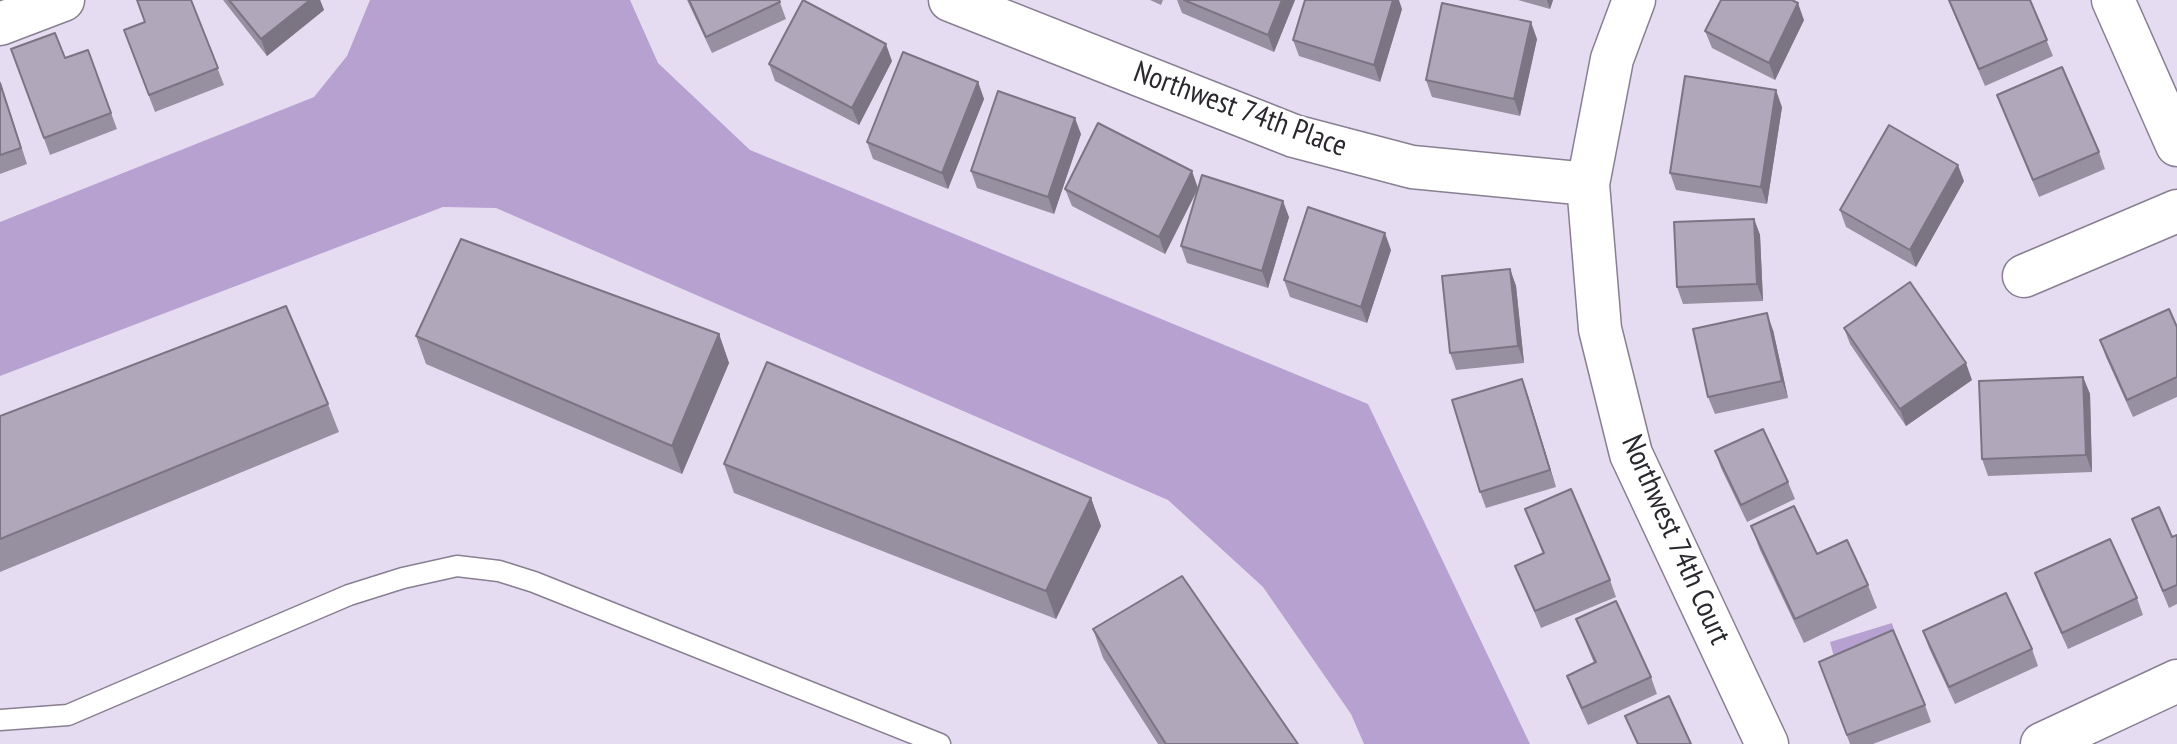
<!DOCTYPE html>
<html>
<head>
<meta charset="utf-8">
<style>
	body { margin:0 }
	canvas { display:block; background:#e6dcf1 }
</style>
</head>
<body>
<canvas width="2177" height="744"></canvas>
<script>
const context = document.querySelector('canvas').getContext('2d');
context.lineJoin = 'round';
function fill(path, color) {
  context.fillStyle = color;
  context.fill(path, 'evenodd');
}
function strokePath(path, color, width, dash) {
  context.strokeStyle = color;
  context.lineWidth = width;
  context.lineCap = dash ? 'butt' : 'round';
  context.setLineDash(dash || []);
  context.stroke(path);
}
function write(font, color, halo, rows, align = 'center') {
  context.font = font + ' "PT Sans Narrow",sans-serif';
  context.lineWidth = 6;
  context.setLineDash([]);
  context.textBaseline = 'middle';
  context.strokeStyle = halo;
  context.fillStyle = color;
  for (const [text, x, y, turn = 0] of rows) {
    context.save();
    context.translate(x, y);
    context.rotate((+turn || 0) * Math.PI / 180);
    context.textAlign = isNaN(turn) ? turn : align;
    if (halo) context.strokeText(text, 0, 0);
    context.fillText(text, 0, 0);
    context.restore();
  }
}
fill(new Path2D(`
	M370 0H630L658 63 750 150 1368 404 1530 744H1364L1351 714 1263 587 1168 500 496 208 443 207 0 376V222L314 97 347 56Z
	M1892 623 1899 647 1836 665 1830 642Z`), '#b7a1d0');
const service = new Path2D(`
	M0 720 68 715 349 595 403 578 457 566 499 571 534 582 940 744`);
const minor = new Path2D(`
	M950 0 1294 136 1412 167 1588 184
	M1634 0 1612 59 1588 184 1600 329 1631 454 1767 744
	M2113 0 2177 145
	M0 24 63 0
	M2024 276 2177 211
	M2042 744 2177 681`);
strokePath(service, '#887f92', 23);
strokePath(minor, '#887f92', 45);
strokePath(service, '#fff', 20);
strokePath(minor, '#fff', 42);
fill(new Path2D(`
	M191 0 224 85 155 112 130 47 145 22Z
	M223 0H320L324 10 267 56Z
	M687 0H779L786 19 712 53Z
	M1150 0H1163L1161 5Z
	M1177 0H1295L1274 52 1182 13Z
	M1518 0H1553L1550 9Z
	M1948 0H2030L2053 56 1985 86Z
	M1402 9 1380 82 1299 56 1293 40Z
	M1804 20 1775 80 1712 48 1705 31Z
	M1537 39 1520 116 1432 97 1426 80Z
	M11 49 65 58 88 50 117 129 50 155Z
	M892 61 859 125 775 81 769 64Z
	M0 81 27 164 0 174Z
	M978 82 984 99 948 189 873 159 867 142Z
	M1997 95 2099 152 2105 169 2039 197Z
	M1782 107 1767 204 1676 190 1670 173Z
	M1081 134 1054 214 977 188 971 171Z
	M1964 181 1916 267 1846 227 1840 210Z
	M1198 187 1289 217 1268 288 1187 263 1181 246 1198 189 1165 254 1072 206 1065 189Z
	M1754 219 1760 235 1763 301 1683 304 1677 287Z
	M1391 250 1367 323 1290 297 1284 280Z
	M1510 269 1516 286 1524 363 1456 370 1450 353Z
	M2177 327V397L2133 417 2106 357 2100 340Z
	M1844 328 1972 380 1906 426 1850 344Z
	M1773 330 1788 398 1715 414 1708 397Z
	M719 334 729 363 682 474 426 364 416 336Z
	M2083 377 2090 394 2092 472 1988 476 1982 459Z
	M1528 396 1556 487 1486 508 1480 492Z
	M328 404 339 432 0 572V416Z
	M1715 451 1788 482 1795 499 1747 522 1721 468Z
	M724 464 1091 498 1101 526 1056 619 734 493Z
	M1525 509 1610 580 1616 597 1541 628 1515 566 1543 554Z
	M2132 519 2172 537 2177 535V604L2169 608Z
	M1751 526 1868 585 1877 608 1804 643 1760 550Z
	M2035 573 2137 598 2143 615 2068 649 2041 590Z
	M1576 619 1651 677 1657 694 1588 725 1573 692 1567 676 1594 663Z
	M1093 629 1298 744H1158L1103 658Z
	M1923 631 2032 649 2038 666 1955 704 1929 648Z
	M1819 662 1925 705 1931 722 1873 744H1850Z`), '#9790a1');
fill(new Path2D(`
	M310 0H320L324 10 267 56 261 39Z
	M1282 0H1295L1274 52 1268 35Z
	M1393 0H1399L1402 9 1380 82 1374 65Z
	M1547 0H1553L1550 9Z
	M1798 3 1804 20 1775 80 1769 63Z
	M1531 22 1537 39 1520 116 1514 99Z
	M886 44 892 61 859 125 852 108Z
	M978 82 984 99 948 189 942 173Z
	M1776 90 1782 107 1767 204 1761 187Z
	M1075 118 1081 134 1054 214 1048 197Z
	M1958 165 1964 181 1916 267 1910 250Z
	M1192 171 1198 188 1165 254 1159 237Z
	M1283 201 1289 217 1268 288 1262 271Z
	M1754 219 1760 235 1763 301 1757 284Z
	M1385 233 1391 250 1367 323 1361 307Z
	M1510 269 1516 286 1524 363 1518 346Z
	M1767 313 1773 330 1788 398 1782 381Z
	M719 334 729 363 682 474 672 446Z
	M1966 363 1972 380 1906 426 1900 409Z
	M2083 377 2090 394 2092 472 2086 455Z
	M1522 379 1528 396 1556 487 1550 470Z
	M1091 498 1101 526 1056 619 1046 591Z`), '#7b7583');
const building = new Path2D(`
	M137 0H191L218 68 149 95 124 30 145 22Z
	M229 0H310L261 39Z
	M689 0H779L780 2 706 37Z
	M803 0 886 44 852 108 769 64Z
	M1184 0H1282L1268 35Z
	M1305 0H1393L1374 65 1293 40Z
	M1721 0H1792L1798 3 1769 63 1705 31Z
	M1949 0H2030L2047 40 1979 69Z
	M1442 3 1531 22 1514 99 1426 80Z
	M55 33 65 58 88 50 111 113 44 138 11 49Z
	M903 52 978 82 942 173 867 142Z
	M2062 67 2099 152 2033 180 1997 95Z
	M1685 76 1776 90 1761 187 1670 173Z
	M0 83 21 148 0 155Z
	M998 91 1075 118 1048 197 971 171Z
	M1098 123 1192 171 1159 237 1065 189Z
	M1889 125 1958 165 1910 250 1840 210Z
	M1202 175 1283 201 1262 271 1181 246Z
	M1308 207 1385 233 1361 307 1284 280Z
	M1754 219 1757 284 1677 287 1674 222Z
	M461 239 719 334 672 446 416 336Z
	M1510 269 1518 346 1450 353 1442 276Z
	M1910 282 1966 363 1900 409 1844 328Z
	M286 306 328 404 0 539V416Z
	M2169 309 2177 327V377L2127 400 2100 340Z
	M1767 313 1782 381 1708 397 1693 329Z
	M767 362 1091 498 1046 591 724 464Z
	M2083 377 2086 455 1982 459 1979 381Z
	M1522 379 1550 470 1480 492 1452 400Z
	M1763 429 1788 482 1741 505 1715 451Z
	M1571 489 1610 580 1535 611 1515 566 1544 553 1525 509Z
	M1794 506 1817 554 1847 540 1868 585 1795 619 1751 526Z
	M2159 507 2172 537 2177 535V585L2163 591 2132 519Z
	M2110 539 2137 598 2062 633 2035 573Z
	M1182 576 1298 744H1166L1093 629Z
	M2006 593 2032 649 1949 687 1923 631Z
	M1616 601 1651 677 1582 708 1567 676 1596 662 1576 619Z
	M1893 630 1925 705 1847 735 1819 662Z
	M1669 696 1691 744H1638L1625 716Z`);
fill(building, '#b0a7bb');
strokePath(building, '#7b7583', 2);
write('30px', '#2b272f', '#fff', [
	["Northwest 74th Place",1240,110,20],
	["Northwest 74th Court",1675,540,66]
]);
</script>
</body>
</html>
